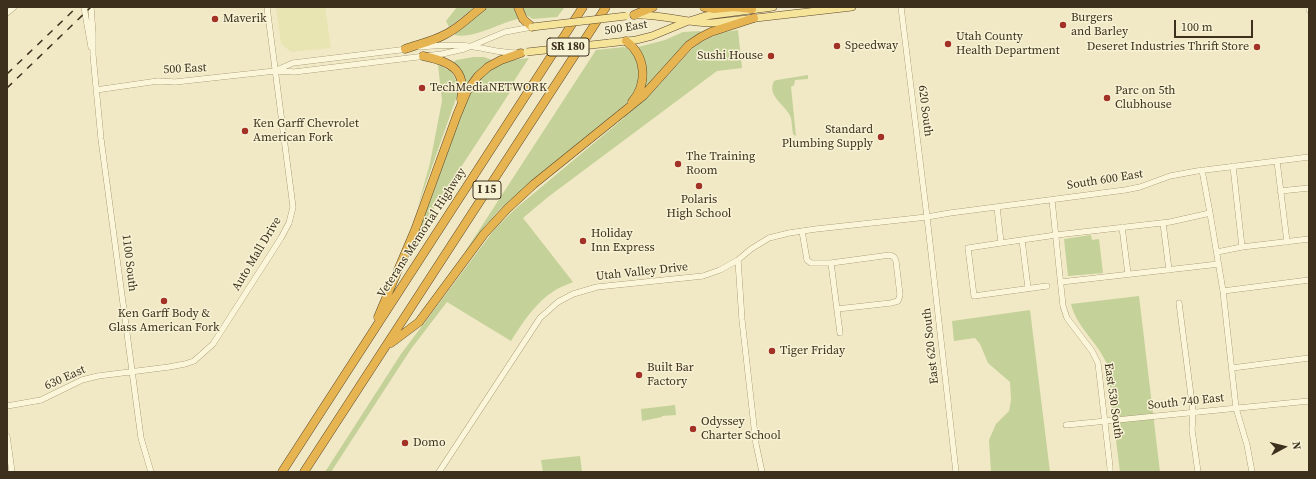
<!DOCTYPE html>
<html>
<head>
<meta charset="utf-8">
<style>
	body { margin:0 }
	#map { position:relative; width:1316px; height:479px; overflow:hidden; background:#f1e9c5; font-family:"Source Serif 4",serif }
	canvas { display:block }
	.frame { position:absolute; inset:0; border:8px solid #3d311e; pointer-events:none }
	.north { position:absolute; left:1264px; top:427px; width:40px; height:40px; -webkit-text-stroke:3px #f8f2d5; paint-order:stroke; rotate:83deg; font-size:11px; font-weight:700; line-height:16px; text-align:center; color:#3d311e }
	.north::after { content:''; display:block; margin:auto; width:14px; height:18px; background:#3d311e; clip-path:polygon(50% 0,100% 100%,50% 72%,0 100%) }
	.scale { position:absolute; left:1174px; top:20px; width:79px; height:18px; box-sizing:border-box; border:2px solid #3d311e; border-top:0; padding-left:5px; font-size:12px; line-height:14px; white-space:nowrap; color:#3d311e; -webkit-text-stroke:3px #f8f2d5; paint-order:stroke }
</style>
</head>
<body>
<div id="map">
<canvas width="1316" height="479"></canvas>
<div class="frame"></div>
<div class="north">N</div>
<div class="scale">100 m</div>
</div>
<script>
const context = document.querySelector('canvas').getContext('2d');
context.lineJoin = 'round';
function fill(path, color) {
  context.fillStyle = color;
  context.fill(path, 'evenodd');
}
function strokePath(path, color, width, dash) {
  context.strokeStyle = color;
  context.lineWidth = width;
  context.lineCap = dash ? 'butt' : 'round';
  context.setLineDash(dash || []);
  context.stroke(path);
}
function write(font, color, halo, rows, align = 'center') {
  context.font = font + ' "Source Serif 4",serif';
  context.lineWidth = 3;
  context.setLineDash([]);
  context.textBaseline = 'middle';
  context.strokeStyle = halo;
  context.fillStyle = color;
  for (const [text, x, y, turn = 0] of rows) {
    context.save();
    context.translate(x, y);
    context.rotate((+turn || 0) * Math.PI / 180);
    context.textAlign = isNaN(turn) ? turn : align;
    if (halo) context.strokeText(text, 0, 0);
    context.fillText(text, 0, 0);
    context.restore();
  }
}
fill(new Path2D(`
	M276 7H325L331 48 291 52 281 44Z`), '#e8e5b2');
fill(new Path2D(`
	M457 7H475L449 27 446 21Z
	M485 7H515L518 19C499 23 474 39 455 35L454 33Z
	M521 7H565L557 17 533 19 526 15 524 16Z
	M738 30 742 68 717 71 548 197 523 218 573 282C569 284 563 286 559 288 538 299 523 322 511 341L447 302 411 349 331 472H325L401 354 494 230 515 209 624 118V117L646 97H648L692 49C706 38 720 32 738 30Z
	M700 31 701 32 682 47 643 91 642 54 638 47 665 40 683 32Z
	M624 47 627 48 632 53 634 52C644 69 639 90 626 104L501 208 485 226 461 258 596 50Z
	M474 57H484L492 60 476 73 466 86 453 63 456 60Z
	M529 58 514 81 516 83 416 236 432 196 467 96 482 74 505 62 520 59Z
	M438 65 445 68 447 70 449 69C455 77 458 82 458 93L418 206 430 163 442 101Z
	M808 75V79L795 80 794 85 791 87 796 136 793 134C792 129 792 123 791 118 787 105 766 97 774 81L777 80Z
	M1091 235 1092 240 1099 239 1103 273 1068 276 1064 239Z
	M1139 296 1160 472H1120L1106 362C1097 342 1076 326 1071 304Z
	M1030 310 1050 472H991L989 440 996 424 1009 411 1011 400 1010 382 988 363 980 344 975 338 954 341 952 321Z
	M675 405 676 415 662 416V417L642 421 641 409Z
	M580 456 582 472H543L541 460Z`), '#c4d198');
const minor = new Path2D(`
	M84 7 91 47
	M91 7 93 34V55L101 139 141 438 151 472
	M901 7 927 217 956 472
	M1309 7V10
	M7 13 14 7
	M419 47C435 46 452 44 468 46 485 48 500 53 517 53
	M277 70 293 63 408 49
	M96 90 158 81 175 82 275 71 294 72 442 54 464 49 505 32 532 27
	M1277 161 1287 242
	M1233 166 1242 247
	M1280 191 1309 188
	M1052 200 1063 306 1067 318 1092 351 1098 363 1110 467V472
	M997 207 1001 243 968 248 974 296 1047 286
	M1210 213 1223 291 1236 408 1247 445 1252 472
	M1163 223 1169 270
	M1122 227 1128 274
	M802 231 807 260 811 263H831L890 255 894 257 896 261 900 295 898 301 891 303 837 309
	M1022 240 1028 288
	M1001 243 1056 235 1170 222 1210 213 1202 170
	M1217 252 1242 247 1309 239
	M738 260 742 320 756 444 762 472
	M831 263 840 333
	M1061 282 1219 264
	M1223 291 1309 280
	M1179 303 1193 411 1192 430 1198 472
	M1232 368 1309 358
	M7 406 41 400 82 380 98 376 169 367 185 364 194 361 213 344 281 238 289 223 293 207 267 7
	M1066 425 1309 401
	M7 436 12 472
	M439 472 540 318 558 302 573 294 597 287 703 276 720 270 738 260 751 249 769 238 789 233 816 229 927 217 950 213 1125 190 1140 187 1170 176 1197 171 1309 157`);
const major = new Path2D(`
	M635 15C662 14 686 23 712 23L852 7
	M609 43 636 40 652 36 686 22 705 16 773 7`);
const highway = new Path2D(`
	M518 7 523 19 532 27
	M704 7 714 9 734 7
	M734 7 752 9
	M634 15 653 7
	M626 41C646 56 648 83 632 102
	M405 49C419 44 434 41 446 34 460 27 470 16 482 7
	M423 56C448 61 467 68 461 99
	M378 317 415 230 457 115 467 91 478 76 488 67 501 60 521 53
	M391 343 419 322 484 234 507 209 534 184 643 96 689 45 701 37 711 32 754 18
	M282 472 583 7
	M304 472 606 7`);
strokePath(minor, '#8e7c59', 6);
strokePath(major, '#5c492e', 8);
strokePath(highway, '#5c492e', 9);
strokePath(minor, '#fbf5d9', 5.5);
strokePath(major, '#f7e49b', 7);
strokePath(highway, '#e6b551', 8);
strokePath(new Path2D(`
	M7 74 77 7
	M7 88 91 7`), '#3d311e', 1.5, [7, 7]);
const majorBridge = new Path2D(`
	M532 27 626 16
	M527 52 609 43`);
strokePath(majorBridge, '#5c492e', 8, []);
strokePath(majorBridge, '#f7e49b', 7);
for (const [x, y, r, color] of [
	[215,19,4,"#a23225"],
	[1063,25,4,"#a23225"],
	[948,44,4,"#a23225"],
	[837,46,4,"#a23225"],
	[1257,47,4,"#a23225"],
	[771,56,4,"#a23225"],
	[422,88,4,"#a23225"],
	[1107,98,4,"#a23225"],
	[245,131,4,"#a23225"],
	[881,137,4,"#a23225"],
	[678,164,4,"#a23225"],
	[699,186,4,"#a23225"],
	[583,241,4,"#a23225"],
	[164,301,4,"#a23225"],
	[772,351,4,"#a23225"],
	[639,375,4,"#a23225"],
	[693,429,4,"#a23225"],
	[405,443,4,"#a23225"]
]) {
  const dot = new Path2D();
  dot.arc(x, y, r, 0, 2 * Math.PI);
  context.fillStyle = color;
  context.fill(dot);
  strokePath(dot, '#f8f2d5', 1.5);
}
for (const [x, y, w] of [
	[568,47,42],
	[487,190,28]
]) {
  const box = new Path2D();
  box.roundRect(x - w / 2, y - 9, w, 18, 3);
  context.fillStyle = '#f8f2d5';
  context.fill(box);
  strokePath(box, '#3d311e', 1);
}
write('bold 11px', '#3d311e', null, [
	["SR 180",568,47],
	["I 15",487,190]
]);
write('12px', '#3d311e', '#f8f2d5', [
	["Burgers",1071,18],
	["and Barley",1071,32],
	["Maverik",223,19],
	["Utah County",956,37],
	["Health Department",956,51],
	["Speedway",845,46],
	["Deseret Industries Thrift Store",1249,47,"right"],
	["Sushi House",763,56,"right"],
	["TechMediaNETWORK",430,88],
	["Parc on 5th",1115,91],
	["Clubhouse",1115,105],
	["Ken Garff Chevrolet",253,124],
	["American Fork",253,138],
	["Standard",873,130,"right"],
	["Plumbing Supply",873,144,"right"],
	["The Training",686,157],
	["Room",686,171],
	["Polaris",699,200,"center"],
	["High School",699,214,"center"],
	["Holiday",591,234],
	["Inn Express",591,248],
	["Ken Garff Body &",164,314,"center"],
	["Glass American Fork",164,328,"center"],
	["Tiger Friday",780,351],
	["Built Bar",647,368],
	["Factory",647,382],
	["Odyssey",701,422],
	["Charter School",701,436],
	["Domo",413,443]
], 'left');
write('12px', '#3d311e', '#f8f2d5', [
	["500 East",626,28,-9],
	["500 East",185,69,-3],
	["620 South",925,111,83],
	["South 600 East",1105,180,-9],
	["Veterans Memorial Highway",422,233,-57],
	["Auto Mall Drive",257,254,-59],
	["1100 South",129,263,83],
	["Utah Valley Drive",642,272,-6],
	["East 620 South",931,346,-96],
	["630 East",65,378,-24],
	["East 530 South",1113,401,82],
	["South 740 East",1186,402,-6]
]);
</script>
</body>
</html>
